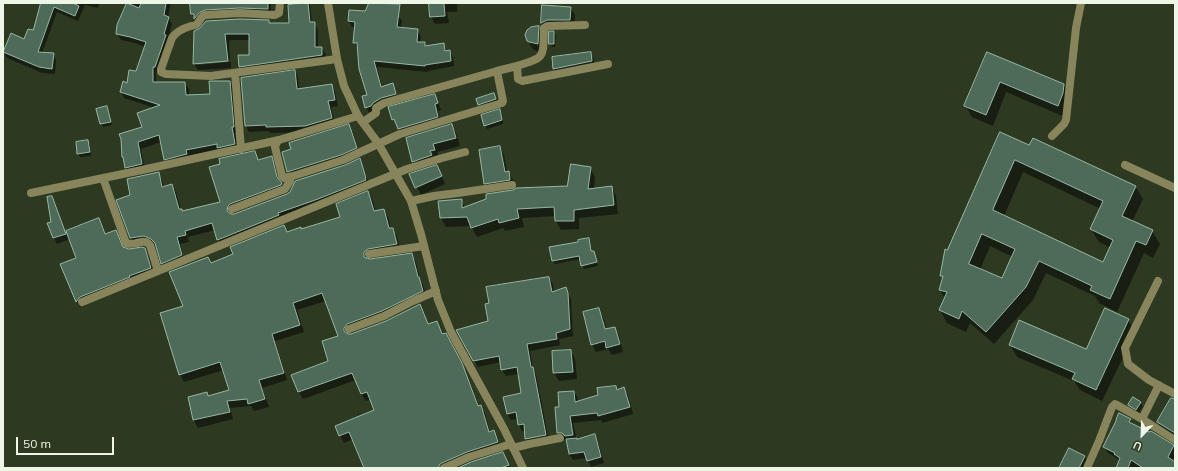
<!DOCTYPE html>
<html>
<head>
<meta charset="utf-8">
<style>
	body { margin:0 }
	#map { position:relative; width:1178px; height:471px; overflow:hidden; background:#2d3921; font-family:Mulish,sans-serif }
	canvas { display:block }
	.frame { position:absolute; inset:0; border:4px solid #eef6e7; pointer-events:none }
	.north { position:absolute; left:1122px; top:415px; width:40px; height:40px; -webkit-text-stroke:3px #2d3921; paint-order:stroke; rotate:203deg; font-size:11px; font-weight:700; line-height:16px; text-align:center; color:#eef6e7 }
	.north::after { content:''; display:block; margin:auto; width:14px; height:18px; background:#eef6e7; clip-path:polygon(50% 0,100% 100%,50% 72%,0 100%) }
	.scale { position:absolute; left:16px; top:437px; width:98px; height:18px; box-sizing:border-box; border:2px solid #eef6e7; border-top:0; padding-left:5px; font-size:12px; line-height:14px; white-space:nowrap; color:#eef6e7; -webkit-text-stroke:3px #2d3921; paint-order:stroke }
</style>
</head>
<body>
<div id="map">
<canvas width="1178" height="471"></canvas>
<div class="frame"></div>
<div class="north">U</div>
<div class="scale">50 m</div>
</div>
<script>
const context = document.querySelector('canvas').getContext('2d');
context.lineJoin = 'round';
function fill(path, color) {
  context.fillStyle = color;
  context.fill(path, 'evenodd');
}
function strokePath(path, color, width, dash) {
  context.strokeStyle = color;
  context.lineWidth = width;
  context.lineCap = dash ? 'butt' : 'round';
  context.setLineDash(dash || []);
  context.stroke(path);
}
fill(new Path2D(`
	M41 3H99L98 8 85 5 78 21 57 12 42 53 53 54 56 60 55 74 42 73 7 58 4 52 25 40 34 32 42 5Z
	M128 3H171L168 17 172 24 158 73H156V83H185L189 89V96L211 95 230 82 233 89 237 133H235L238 150 168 166 165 159 161 142 141 149 145 171 130 174 126 168 143 127 155 108 124 98 121 92 137 72 145 47 135 43 121 40 117 34 118 25Z
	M191 3H271V16H209L199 25 192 13Z
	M288 3H320L310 4 312 23H314L318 30V48H322L326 55V62L243 73 240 66 250 56V40H230L229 42 230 60 197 63V65L231 62V68L198 70 194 64 195 32 268 21 270 24H291Z
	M430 3H457V12H447L449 23 435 24 431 17Z
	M543 6 571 8 575 15 574 27 551 28 546 30 542 23Z
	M398 15 402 21 401 28 417 30 421 36 420 43H425L427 47 443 44 447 52H449L453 57 454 66 428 71V72L377 67 382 88 392 85 395 90 398 100 369 113 366 107 369 95 358 49 354 43 355 27H352L349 21Z
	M538 28 543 35 542 51H536L532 48 527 40Z
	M554 32 556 36 555 47H552L550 43Z
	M590 53 594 60 595 68 558 75 554 69 553 58Z
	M987 53 1064 85 1070 97 1065 117 1006 92 993 126 972 117 966 106Z
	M295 71 298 77 299 90 332 85 335 91 338 106 331 107 335 124 308 132 270 133 269 131 249 132 246 126Z
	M494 94 498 102 483 112 479 104Z
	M434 95 438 102 441 110 438 111 441 123 403 135 393 119Z
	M107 107 109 111 112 125 103 127 97 110Z
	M500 111 502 114 503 124 487 129 482 116Z
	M452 125 456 133 460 146 437 152 439 157 417 169 413 161Z
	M349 126 353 133 360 155 292 179 288 171Z
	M1000 133 1030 146 1135 186 1143 199 1132 222 1152 231 1160 244 1153 258 1144 253 1117 312 1099 303 1095 296 1046 273 1033 300 994 344 970 323 966 332 947 323 940 310 945 299 940 289 943 278 941 276 947 251ZM1023 172 1101 209 1091 229 1099 242 1111 248 1104 263 1004 216ZM990 246 1013 257 1002 279 980 270Z
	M88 141 90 145 91 156 80 157 78 153Z
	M500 148 504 155 507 172H508L513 180 514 187 489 191 485 183Z
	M254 152 259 161 271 157 275 164 279 181 285 191 231 213 230 215 287 195 360 160 363 166 369 184 221 246 218 239 215 230 188 237 189 242 180 244 185 262 166 270 162 263 156 245 149 243 135 245 131 238 118 200 132 196 158 173 162 180 164 187 172 185 176 192 181 210 182 212 221 203V164Z
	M590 168 595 177 594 189 611 187 616 196 618 214 579 218V229L561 230 556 221 555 216 522 218 524 227 505 231 503 228 477 237 471 226 446 227 441 218 461 200 465 208 568 187Z
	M441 174 445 184 421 195 410 175Z
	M368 192 372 199 376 212 383 210 388 217 391 229H393L397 236 401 252 372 256 368 260 411 254 416 262 420 280 423 285 427 298 351 331 348 335 386 322 419 305 424 313 428 325 437 322 443 335 449 342 466 372 479 406H480L485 413 490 432 493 431 498 439 501 450 472 459 451 468H365L353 439 344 443 340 435 375 411 371 399 366 401 361 394 356 380 303 399 299 392 330 362 339 337 326 301 297 310 304 332 275 341 287 380 262 388 269 407 254 411 251 406 230 408 233 419 198 428 194 420 189 397H208L230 391 224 370 184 382 180 374 184 307 212 264 287 233 301 230 342 217Z
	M52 197 55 203 68 239 99 220 105 235 123 248 129 250 144 249 148 255 154 274 83 303 80 307 76 301 77 258 70 239 57 244 54 238 49 224 52 223Z
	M588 239 590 243 592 252 595 255 598 266 584 269 581 259 555 264 553 261 579 243Z
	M549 278 553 284 554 292 566 288 569 295 571 300 573 336 559 339 560 345 530 351 533 369 536 374 549 441 530 445 526 439 525 431H522L519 425 518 419 511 420 507 414 522 394 519 374 506 376 502 370 501 362 478 367 458 331 490 322Z
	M599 309 603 317 607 330 615 328 619 336 623 352 612 355 608 349 596 352 592 344Z
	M1128 320 1135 332 1102 401 1080 390 1074 381 1017 357 1010 345 1087 350Z
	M571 351 575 359 577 379 559 381 554 373Z
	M624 389 628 395 633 414 602 423 601 420 573 423 577 440 595 435 598 442 604 463 591 467 587 458 573 460 569 454 567 440H562L558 433 560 407 574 392 578 398V402Z
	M1140 403 1143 406 1139 412 1131 408 1129 405Z
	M1175 403V439L1163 432 1158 422Z
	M1130 420 1133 425 1173 446 1175 449V456L1172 461 1175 463V468H1117L1119 461 1118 459 1108 453 1104 447Z
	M503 453 510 468H460Z
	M1085 456 1088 463 1085 468H1060Z`), '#0007');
const building = new Path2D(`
	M41 3H73L79 6 75 16 54 7 38 52 54 53 52 69 39 67 3 52 11 33 24 39 28 29 33 30Z
	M127 3 139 8 141 3H166L164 15 169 17 164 34 166 35 155 67H153V82H185L186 95 210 94 209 81H230L234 127H232L235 144 217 148V144L186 150 187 154 164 160 159 135 138 142 142 164 125 168 123 157H122L121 139 119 134 142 127 137 113 160 105 120 92 123 81 127 83 129 70 136 71 146 42 130 37 116 34 117 25Z
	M190 3H268V9L240 8 205 10 199 13 194 19V14H191Z
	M308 3 310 22H315V47H322V55L239 67 238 55H249V34H225L228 61 193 64 194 31 200 28 206 21 240 19 269 20V23H289L288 5Z
	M369 3 400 4 397 27 418 29 417 42H425V46L444 43 445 51 450 50 451 61 425 65V66L374 61 381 87 393 83 396 94 381 98 373 103 371 106 365 108 362 96 367 95 359 69 357 43H353L355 22 348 21 349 10 365 11Z
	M429 3H444L445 16 430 17Z
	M542 5 571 7 570 20H547L541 23Z
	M539 26 538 44 529 42 527 41 525 35 527 30 531 27Z
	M549 31H554V44H549Z
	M591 52 592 61 553 69 552 57Z
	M987 52 1064 84 1063 93 1058 106 1000 82 986 115 964 106Z
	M295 70 297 89 332 84 335 100 328 101 332 118 305 126 266 127V125L245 126 241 78Z
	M494 93 496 99 478 105 476 99Z
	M435 94 438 103 435 104 438 117 398 129 394 119 392 120 388 107Z
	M107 106 111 122 100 124 96 109Z
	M500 109 502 120 484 126 481 115Z
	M349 124 357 148 341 155 287 172 282 152 291 149 289 143Z
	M452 124 456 138 433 144 435 150 430 151 432 155 412 162 406 138Z
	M1000 132 1029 145 1033 138 1136 186 1122 216 1153 230 1146 245 1136 241 1110 299 1090 290 1092 286 1039 261 1026 287 986 332 962 311 959 319 939 310 947 292 939 290 943 276H940L945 249 947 250ZM1015 160 1103 201 1090 229 1113 240 1103 262 993 210ZM982 234 1015 249 1002 278 969 264Z
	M88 140 90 152 77 154 76 142Z
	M500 146 505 172 509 171 510 180 484 184 479 150Z
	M255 151 258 160 272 156 277 177 282 183 281 185 230 204 228 206 227 211 231 214H234L287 194 290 192 295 181 345 165 360 158 366 178H365L366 180 318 199 278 213 279 215 225 237 217 240 212 223 185 231 186 235 177 237 182 255 161 264 155 243 151 239 144 236 130 238 116 200 130 195 127 179 159 172 162 187 172 184 179 209H182V211L220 202 209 167 220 164 219 159Z
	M571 164 591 167 588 189 612 186 614 205 574 210V221H555L554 207 517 209 519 218 499 223 498 219 471 228 467 217 440 218 438 201 462 199V208L486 199V194L513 190 516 188 567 186Z
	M437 165 442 176 415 188 409 174Z
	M368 191 374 211 384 209 389 228H393L397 244 368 249 364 252V257L370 259 412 253 418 277H419L423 291 382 311 347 324 344 328V331L348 334H351L386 321 420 304 428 324 437 321 442 334 446 333 462 363 478 406 481 405 489 432 494 430 498 442 467 452 442 463 439 465V468H364L349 432 339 436 335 426 374 410 367 392 361 394 352 373 298 392 291 375 328 361 322 341 338 336 322 293 293 303 300 325 272 334 284 373 259 380 265 399 248 404 247 399 227 401 230 412 193 420 188 397 207 392 208 396 229 390 220 362 179 375 160 313 183 306 169 272 208 257 211 263 233 254 230 247 284 225 287 232 301 227V229L340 217 336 204Z
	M52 196 66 234 53 238 47 223 51 222 47 197Z
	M99 218 105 234 116 230 123 247 129 249 142 247 145 248 151 268 129 276 130 277 80 297 76 302 60 264 76 258 66 231Z
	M589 238 591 251H594L597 262 581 266 579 256 552 261 549 247 578 242V240Z
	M549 277 552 292 566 287 568 293 570 329 556 333 557 339 527 344 531 367H533L546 435 525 439 524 424 518 425 516 412 507 414 503 397 521 393 517 367 501 370 499 356 473 361 456 330 488 321 485 304 489 303 486 287Z
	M599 308 605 329 615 327 620 344 606 348 605 341 591 345 583 312Z
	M1105 308 1129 319 1096 390 1072 379 1075 373 1009 345 1019 320 1086 349Z
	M571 350 573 372 553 373 552 351Z
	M616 386 617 390 624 387 630 407 598 416 597 413 570 416 573 435 565 436 562 433H557L555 407H559L558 392 574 391 575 402 598 395 597 388Z
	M1133 397 1141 402 1136 410 1128 405Z
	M1171 398 1175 399V433L1157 422Z
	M1119 413 1131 419 1129 422 1149 432 1151 431 1174 445 1168 457 1175 462V468H1143L1131 460 1128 468H1116L1120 458 1114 454 1115 453 1103 447 1116 421V420Z
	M595 434 601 457 587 461 584 452 569 454 566 439 577 438V439Z
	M1069 448 1085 456 1079 468H1059Z
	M503 452 509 465 501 468H458L471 462Z`);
fill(building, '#4e6b5a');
strokePath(building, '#97b7a3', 1);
strokePath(new Path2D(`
	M280 3 279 13 275 15 240 13 205 15C200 17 200 21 197 24 194 26 194 26 191 26 184 28 176 32 172 38L161 69V72L166 74 211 76 337 59
	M517 66C546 57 543 58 544 28L547 26 585 25
	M235 73 241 149
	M358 116 279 140 277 142 275 147 282 176 284 178 293 176 343 160 400 134 502 103 503 101 497 71 517 66 518 79 522 81 608 64
	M363 122 376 113V108L384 103 497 71
	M1052 136 1064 124 1066 120 1076 28 1081 3
	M1125 165 1175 188
	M103 178 126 243C135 247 143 237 150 245L158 271
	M31 193 142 170 279 140
	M411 201 434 196 458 193 512 185
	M232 209 285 189 290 181 289 177
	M369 254 424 246
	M1158 281 1125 348 1128 364 1149 380 1175 394
	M82 302 407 169 442 158 465 152
	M349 329 384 316 413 301 436 291
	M1159 385 1142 419 1175 440
	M513 448 529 444 560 438
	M444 468 469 457 511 444
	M1087 468 1099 441 1112 407 1115 404 1117 405 1142 419`), '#88845b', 8);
strokePath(new Path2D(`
	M328 3 337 59 344 86 358 116 378 143 411 201 421 234 438 300 451 332 504 429 523 468`), '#88845b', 8);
</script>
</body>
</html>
